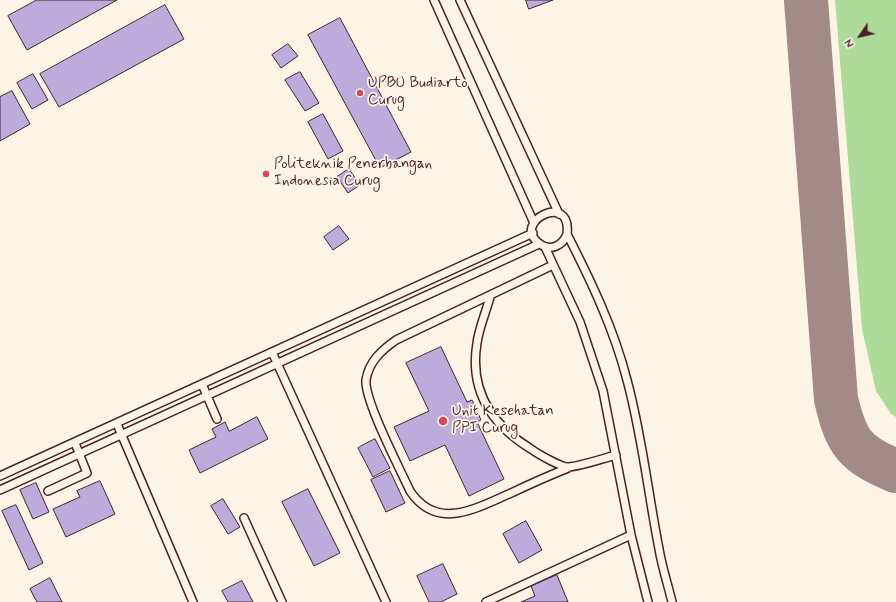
<!DOCTYPE html>
<html>
<head>
<meta charset="utf-8">
<style>
	body { margin:0 }
	#map { position:relative; width:896px; height:602px; overflow:hidden; background:#fcf5e5; font-family:Mynerve,sans-serif }
	canvas { display:block }
	.north { position:absolute; left:840px; top:16px; width:40px; height:40px; -webkit-text-stroke:3px #fcf5e5; paint-order:stroke; rotate:236deg; font-size:11px; font-weight:700; line-height:16px; text-align:center; color:#4a1f2b }
	.north::after { content:''; display:block; margin:auto; width:14px; height:18px; background:#4a1f2b; clip-path:polygon(50% 0,100% 100%,50% 72%,0 100%) }
</style>
</head>
<body>
<div id="map">
<canvas width="896" height="602"></canvas>
<div class="north">N</div>
</div>
<script>
const context = document.querySelector('canvas').getContext('2d');
context.lineJoin = 'round';
function fill(path, color) {
  context.fillStyle = color;
  context.fill(path, 'evenodd');
}
function strokePath(path, color, width, dash) {
  context.strokeStyle = color;
  context.lineWidth = width;
  context.lineCap = dash ? 'butt' : 'round';
  context.setLineDash(dash || []);
  context.stroke(path);
}
function write(font, color, halo, rows, align = 'center') {
  context.font = font + ' Mynerve,sans-serif';
  context.lineWidth = 3.5;
  context.setLineDash([]);
  context.textBaseline = 'middle';
  context.strokeStyle = halo;
  context.fillStyle = color;
  for (const [text, x, y, turn = 0] of rows) {
    context.save();
    context.translate(x, y);
    context.rotate((+turn || 0) * Math.PI / 180);
    context.textAlign = isNaN(turn) ? turn : align;
    if (halo) context.strokeText(text, 0, 0);
    context.fillText(text, 0, 0);
    context.restore();
  }
}
fill(new Path2D(`
	M835 0H896V417L891 414 876 391 862 329Z`), '#afdb9a');
strokePath(new Path2D(`
	M806 0 836 399C846 442 854 454 896 471`), '#a38a88', 44);
const building = new Path2D(`
	M37 0H117L27 50 8 16Z
	M526 0H553L529 9Z
	M165 5 184 39 59 107 40 74Z
	M340 18 411 152 380 168 308 35Z
	M288 44 298 56 281 68 272 55Z
	M300 72 319 103 305 111 285 80Z
	M33 74 48 100 32 109 17 83Z
	M12 91 30 124 0 141V97Z
	M323 114 343 151 328 159 308 122Z
	M349 169 360 185 348 193 337 177Z
	M339 226 349 239 333 250 324 237Z
	M441 347 467 402 472 400 481 420 477 422 504 479 469 496 445 445 410 461 394 427 429 411 406 363Z
	M257 417 268 439 200 473 189 450 216 437 212 429 225 422 229 431Z
	M375 439 390 468 373 477 358 448Z
	M390 471 405 503 386 512 371 480Z
	M100 481 115 514 66 537 53 509 80 497 77 491Z
	M36 483 49 512 33 519 20 490Z
	M308 489 340 553 314 566 282 502Z
	M223 499 240 527 228 534 211 506Z
	M16 505 43 563 29 570 2 511Z
	M526 521 542 550 519 563 503 534Z
	M443 564 457 594 441 602H429L417 576Z
	M557 575 568 602H521L535 596 531 586Z
	M50 578 62 602H37L30 589Z
	M242 581 253 602H228L222 591Z`);
fill(building, '#bbacdc');
strokePath(building, '#4a1f2b', 1);
const lane = new Path2D(`
	M434 0 534 223
	M460 0 559 214
	M567 234C563 245 551 252 540 244 509 223 572 190 567 234 591 281 614 329 627 380 642 435 648 493 659 549 662 567 668 585 672 602
	M545 247 580 322 603 391 631 535 648 602
	M553 265 396 340C382 350 369 361 366 380 364 400 400 469 410 491 437 531 474 509 509 494 528 485 548 476 568 468
	M490 297C486 312 479 328 477 343 469 391 492 425 531 449 538 454 562 468 569 467 585 465 601 459 616 455
	M272 352 386 602
	M202 384 217 419
	M117 424 193 602
	M0 476 533 233
	M0 490 539 244
	M48 491 87 473 75 443
	M244 518 282 602
	M486 602 631 535`);
strokePath(lane, '#4a1f2b', 10);
strokePath(lane, '#fcf5e5', 7);
for (const [x, y, r, color] of [
	[360,93,4,"#d1495b"],
	[266,174,4,"#d1495b"],
	[443,421,5,"#d1495b"]
]) {
  const dot = new Path2D();
  dot.arc(x, y, r, 0, 2 * Math.PI);
  context.fillStyle = color;
  context.fill(dot);
  strokePath(dot, '#fcf5e5', 1.5);
}
write('15px', '#4a1f2b', '#fcf5e5', [
	["UPBU Budiarto",368,84],
	["Curug",368,101],
	["Politeknik Penerbangan",274,165],
	["Indonesia Curug",274,182],
	["Unit Kesehatan",452,412],
	["PPI Curug",452,429]
], 'left');
</script>
</body>
</html>
